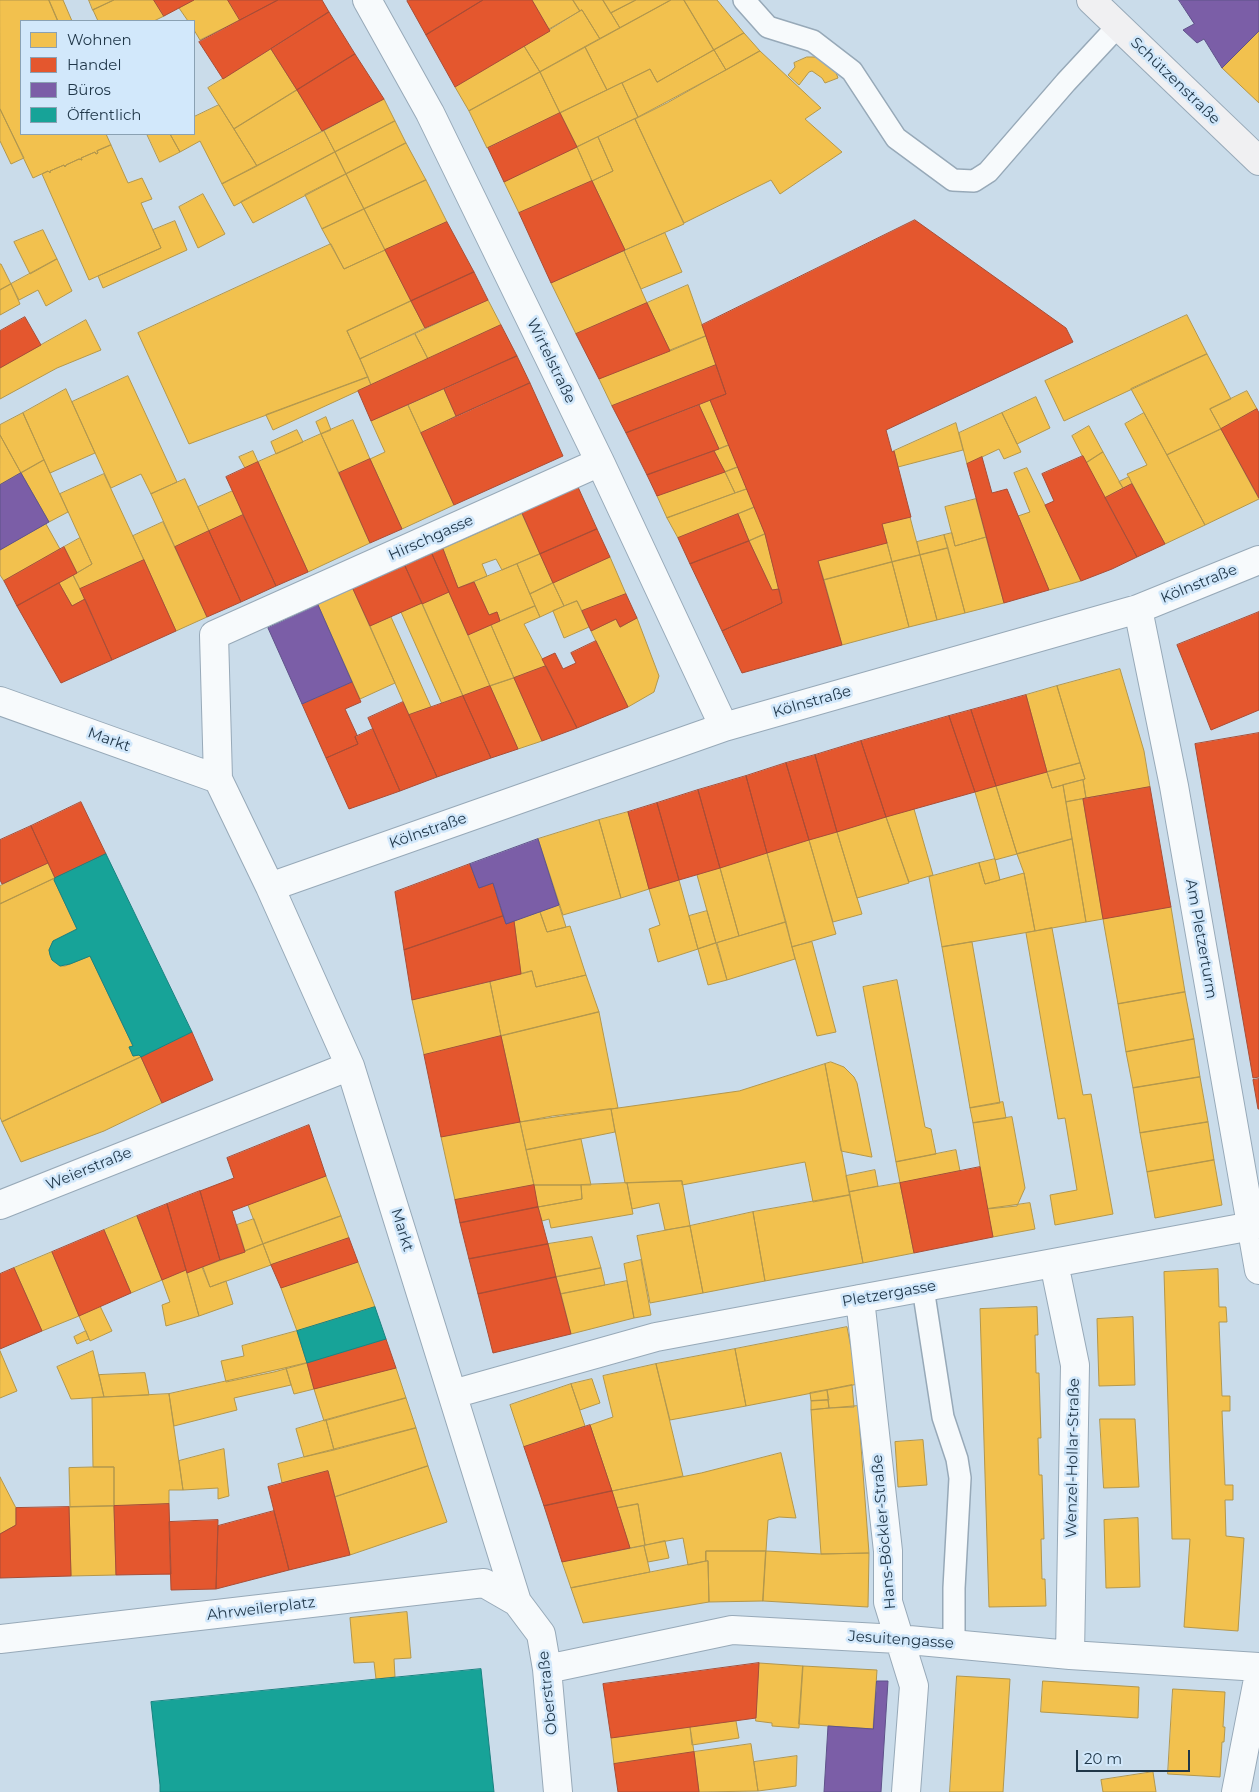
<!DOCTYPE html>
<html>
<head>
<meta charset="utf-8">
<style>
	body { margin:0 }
	#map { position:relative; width:1259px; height:1792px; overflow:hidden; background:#cadcea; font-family:Montserrat,sans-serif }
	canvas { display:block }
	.legend { position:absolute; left:20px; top:20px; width:175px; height:115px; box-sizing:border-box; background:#d2e8fb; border:1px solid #8aa1b3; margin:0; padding:6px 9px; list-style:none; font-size:15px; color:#1f3648 }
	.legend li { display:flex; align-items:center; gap:10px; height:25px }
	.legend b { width:25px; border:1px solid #8aa1b3 }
	.scale { position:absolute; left:1076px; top:1750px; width:114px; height:22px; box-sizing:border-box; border:2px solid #1f3648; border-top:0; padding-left:6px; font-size:15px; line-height:18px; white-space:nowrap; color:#1f3648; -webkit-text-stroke:4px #d2e8fb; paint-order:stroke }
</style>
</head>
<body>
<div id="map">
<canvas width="1259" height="1792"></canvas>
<ul class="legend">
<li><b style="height:14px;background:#f2c14e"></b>Wohnen</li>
<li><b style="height:14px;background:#e4572e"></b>Handel</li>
<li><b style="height:14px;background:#7b5ea7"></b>Büros</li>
<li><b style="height:14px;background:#17a398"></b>Öffentlich</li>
</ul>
<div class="scale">20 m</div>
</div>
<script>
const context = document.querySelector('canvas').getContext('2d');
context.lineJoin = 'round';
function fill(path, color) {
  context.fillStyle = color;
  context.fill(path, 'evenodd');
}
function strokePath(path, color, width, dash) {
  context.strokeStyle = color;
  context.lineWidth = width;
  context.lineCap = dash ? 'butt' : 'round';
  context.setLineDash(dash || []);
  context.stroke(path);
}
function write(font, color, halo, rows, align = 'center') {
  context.font = font + ' Montserrat,sans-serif';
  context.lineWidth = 5;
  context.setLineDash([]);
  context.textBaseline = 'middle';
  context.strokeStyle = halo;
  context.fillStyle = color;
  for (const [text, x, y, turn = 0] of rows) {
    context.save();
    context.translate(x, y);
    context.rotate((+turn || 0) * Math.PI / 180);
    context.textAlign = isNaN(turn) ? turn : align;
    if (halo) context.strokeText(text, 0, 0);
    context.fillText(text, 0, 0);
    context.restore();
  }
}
const homes = new Path2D(`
	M0 0H49L58 21H21V134H106L111 145 97 151 98 153 96 154 95 152 81 158 82 160 79 159 66 165 65 167 64 165 50 171V173L48 171 33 178 0 109Z
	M49 0H63L72 21H58Z
	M89 0H114L93 10Z
	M114 0H154L164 16 154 21H98L93 10Z
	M194 0H228L240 20 200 40 194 30V21H188L179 8Z
	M532 0H573L580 11 549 29Z
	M573 0H603L620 28 600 39 582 10 580 11Z
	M603 0H636L611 13Z
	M636 0H671L620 28 611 13Z
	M671 0H684L714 50 657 82 650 69 607 90 585 47Z
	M684 0H717L744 33 714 50Z
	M582 10 600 39 540 72 524 46Z
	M1259 31V103L1222 68Z
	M744 33 760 51 726 70 714 50Z
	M524 46 540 72 469 111 455 87Z
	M585 47 607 90 560 113 540 72Z
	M271 49 297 90 234 129 208 88Z
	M714 50 726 70 638 117 622 83 650 69 657 82Z
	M760 51 821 108 805 119 842 152 780 194 771 180 684 223 635 119 667 103Z
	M807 57H817L835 70 838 78 825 83 822 78 812 71 809 72 799 85 788 75 795 67 794 63Z
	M540 72 560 113 487 148 469 111Z
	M622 83 638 117 577 147 560 113Z
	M297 90 322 131 257 166 234 129Z
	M384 99 395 121 335 152 324 131Z
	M219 105 257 166 222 184 200 141 180 152 170 134H194V117Z
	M0 109 24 158 11 164 0 141Z
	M635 119 684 224 625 250 592 181 613 171 598 137Z
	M395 121 406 143 346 174 335 152Z
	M324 131 335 152 234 206 222 184Z
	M147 134H170L180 152 160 162Z
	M598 137 613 171 592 181 577 147Z
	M406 143 426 180 364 209 346 174Z
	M111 145 128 183 142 178 152 199 141 203 161 248 89 280 42 174 48 171 50 173V171L64 165 65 167 66 165 79 159 82 160 81 158 95 152 96 154 98 153 97 151Z
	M577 147 592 181 519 213 504 182Z
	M335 152 346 174 253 223 241 202Z
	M346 174 364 209 322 229 305 195Z
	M426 180 447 222 385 250 364 209Z
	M203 194 225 234 198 248 179 207Z
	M364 209 385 250 344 269 322 229Z
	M175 221 187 250 103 288 98 276 161 248 153 230Z
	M43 230 57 259 30 274 14 242Z
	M665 233 682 272 641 289 624 251Z
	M331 244 344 269 385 250 411 301 347 331 368 377 189 444 138 333Z
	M624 251 647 303 576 334 551 283Z
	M57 259 72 291 46 306 38 290 19 300 11 284Z
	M0 264H1L11 284 0 290Z
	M11 284 20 304 0 315V290Z
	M688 285 706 336 670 351 647 303Z
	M488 300 501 325 428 359 415 334Z
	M411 301 425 328 360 359 347 331Z
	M1187 315 1207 354 1064 421 1045 381Z
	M86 320 101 350 57 368 0 399V368Z
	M415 334 428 359 371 385 360 359Z
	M706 336 716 365 612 406 599 379Z
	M1207 354 1231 399 1210 409 1221 429 1167 455 1131 389Z
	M128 376 177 482 151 494 141 474 111 488 72 402Z
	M368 377 371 385 273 430 266 415Z
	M66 389 95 453 50 473 23 413Z
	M444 389 456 416 421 433 408 405Z
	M1247 391 1257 409 1221 429 1210 409Z
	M1036 397 1050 428 1017 444 1002 413Z
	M710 400 729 445 719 449 699 405Z
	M408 405 454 505 402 529 370 459 385 452 371 421Z
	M23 413 44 460 21 473 0 435V425Z
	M1002 413 1021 452 1004 459 999 449 967 464 959 433Z
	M1144 413 1205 525 1165 544 1127 474 1147 465 1125 424Z
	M326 417 331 430 321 434 316 422Z
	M353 420 370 459 339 473 321 434Z
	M956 423 963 450 898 467 894 451Z
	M1089 426 1103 452 1086 463 1072 436Z
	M1221 429 1259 499 1205 525 1167 455Z
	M297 430 303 442 276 454 271 442Z
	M321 434 370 543 308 572 258 462Z
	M0 435 21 473 0 485Z
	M729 445 738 467 725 472 714 451Z
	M253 451 258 462 245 468 239 457Z
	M1103 452 1123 488 1105 498 1086 463Z
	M44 460 68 512 49 522 21 473Z
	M738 467 747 489 735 493 725 472Z
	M1027 468 1045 505 1081 581 1049 590 1018 516 1030 512 1014 473Z
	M725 472 735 493 667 518 657 496Z
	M104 474 144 560 80 589 73 575 92 564 60 494Z
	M1129 477 1132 484 1123 488 1119 482Z
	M185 479 209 531 175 547 151 494Z
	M747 489 755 507 678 538 667 518Z
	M233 491 243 515 209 531 198 507Z
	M976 499 986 537 955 546 945 507Z
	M755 507 765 534 749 541 738 514Z
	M522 514 540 554 502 570 496 559 482 564 487 576 458 588 443 549Z
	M910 517 920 555 892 562 882 524Z
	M163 522 207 617 176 631 133 536Z
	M46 524 60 549 4 581 0 575V550Z
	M952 533 955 546 986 537 1004 603 965 613 944 535Z
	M765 534 779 589 772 590 749 541Z
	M944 535 948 548 920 555 917 542Z
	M80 538 92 564 77 573 64 547Z
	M887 543 892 562 824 580 818 561Z
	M948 548 965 613 937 620 920 555Z
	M540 554 553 583 530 594 517 564Z
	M920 555 937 620 909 627 892 562Z
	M610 557 626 594 582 611 577 601 564 606 553 583Z
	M892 562 909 627 842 645 824 580Z
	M517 564 535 606 500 621 497 612 489 615 474 582Z
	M73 575 85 599 72 606 59 583Z
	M553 583 564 606 540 617 530 594Z
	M353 589 395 683 360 699 318 605Z
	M449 592 490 686 463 696 422 604Z
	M577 601 589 627 564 638 553 611Z
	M422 603 463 696 442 704 401 612Z
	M535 606 540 617 524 624 546 666 514 678 491 625Z
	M391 617 431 707 409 715 370 626Z
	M637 618 659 676 654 692 628 707 591 631 616 619 620 627Z
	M491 625 514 678 490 686 468 635Z
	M1120 669 1144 751 1150 787 1086 798 1083 780 1085 779 1057 686Z
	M514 678 542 741 518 749 490 686Z
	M1057 686 1080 763 1047 772 1026 695Z
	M1080 763 1085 779 1052 788 1047 772Z
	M1047 772 1052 788 1063 785 1072 839 1017 854 996 786Z
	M1083 780 1086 798 1066 802 1063 785Z
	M996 786 1017 854 995 860 975 792Z
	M1083 799 1103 919 1086 922 1066 802Z
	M914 809 933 875 909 882 886 817Z
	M628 812 649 889 621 898 599 820Z
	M886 817 909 883 857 898 837 832Z
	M599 820 621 898 563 915 538 839Z
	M837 832 862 914 833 922 809 840Z
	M1072 839 1086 922 1035 931 1024 873 1017 854Z
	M809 840 836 934 792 947 767 853Z
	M767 853 786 922 739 936 720 868Z
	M995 859 1000 880 985 884 979 863Z
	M48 863 55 878 0 904V886Z
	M979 863 985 884 1024 873 1035 931 942 947 929 877Z
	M720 868 739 936 716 943 697 875Z
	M55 878 54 880 77 929 53 941 49 950 52 960 60 966H65L90 956 133 1046 129 1047 133 1056 139 1055 141 1057 2 1122 0 1117V904Z
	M679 880 698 949 658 962 649 929 660 925 649 889Z
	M559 905 566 927 547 932 540 912Z
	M1171 907 1185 992 1118 1004 1103 919Z
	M707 911 716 943 698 949 689 916Z
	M540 912 547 932 570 926 586 975 536 987 532 971 521 974 514 921Z
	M786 922 795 959 727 980 717 943Z
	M1052 928 1083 1095 1091 1094 1113 1214 1055 1225 1050 1195 1077 1190 1065 1118 1058 1119 1026 933Z
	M812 942 836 1032 817 1036 792 947Z
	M972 942 1000 1103 970 1108 942 947Z
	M716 943 727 980 708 985 698 949Z
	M532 971 536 987 586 975 599 1012 501 1036 490 982Z
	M897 980 925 1127 931 1129 936 1154 896 1162 863 987Z
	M490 982 501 1036 424 1055 412 1000Z
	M1185 992 1194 1039 1126 1052 1118 1004Z
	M599 1012 618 1108 520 1122 501 1036Z
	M1194 1039 1200 1077 1133 1088 1126 1052Z
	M141 1057 162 1103 104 1131 21 1162 2 1122Z
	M831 1062 844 1067 854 1077 857 1083 872 1157H871L841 1151 825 1064Z
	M825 1064 850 1195 813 1202 805 1162 682 1185V1181L625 1183 611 1109 739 1091Z
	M1200 1077 1208 1122 1140 1133 1133 1088Z
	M1003 1102 1006 1118 973 1123 970 1108Z
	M611 1109 615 1132 526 1150 520 1122 552 1116Z
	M1012 1117 1025 1188 1017 1206 987 1209 973 1123Z
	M520 1122 534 1185 455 1200 441 1137Z
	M1208 1122 1214 1160 1147 1172 1140 1133Z
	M581 1139 591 1185H534L526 1150Z
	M956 1150 960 1171 900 1183 896 1162Z
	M1214 1160 1222 1205 1155 1218 1147 1172Z
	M875 1170 878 1186 849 1192 846 1176Z
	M326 1176 341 1216 263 1244 248 1205Z
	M682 1181 690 1226 665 1230 659 1203 632 1209 627 1183Z
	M627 1183 633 1214 551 1228 549 1219 542 1221 538 1207 582 1199 581 1185Z
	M900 1183 914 1253 863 1263 849 1192Z
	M534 1185H581L582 1199 538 1207Z
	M850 1195 863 1263 765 1281 753 1212Z
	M1030 1203 1035 1229 993 1237 987 1209Z
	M753 1212 765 1281 703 1293 690 1226Z
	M137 1216 162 1280 131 1293 104 1230Z
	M341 1216 349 1238 271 1265 263 1244Z
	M254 1219 263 1244 245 1251 237 1225Z
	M690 1226 703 1293 650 1303 637 1236Z
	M592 1237 601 1268 556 1277 548 1244Z
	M263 1244 271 1265 210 1287 202 1267 245 1252V1251Z
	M52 1252 79 1316 42 1331 14 1268Z
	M641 1260 651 1315 634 1318 624 1264Z
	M358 1262 375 1307 297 1331 281 1288Z
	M203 1267 210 1287 226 1281 233 1304 199 1316 187 1273Z
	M601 1268 605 1285 561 1294 556 1277Z
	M1218 1269 1219 1307H1226L1227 1322H1219L1222 1396H1230V1411H1222L1225 1485H1233V1500H1225L1226 1536 1244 1538 1238 1631 1184 1627 1190 1539H1172L1164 1272Z
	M186 1270 199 1316 166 1326 162 1305 170 1302 162 1280Z
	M627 1281 634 1318 571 1334 561 1294Z
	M100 1306 112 1331 90 1341 79 1316Z
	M1037 1307 1038 1335H1035L1036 1373H1039L1041 1438H1038L1039 1475H1042L1044 1539H1041L1042 1579H1045L1046 1606 989 1607 980 1309Z
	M1133 1317 1135 1385 1099 1386 1097 1319Z
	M847 1327 858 1384 746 1406 735 1349Z
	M86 1331 89 1339 77 1344 74 1337Z
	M297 1331 307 1363 274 1372 226 1382 221 1361 244 1356 242 1346Z
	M735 1349 746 1406 670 1420 656 1364Z
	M0 1351 17 1391 0 1398Z
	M93 1351 104 1397 71 1399 57 1367Z
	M307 1363 314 1389 294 1394 286 1368Z
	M656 1364 683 1476 612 1491 590 1425 613 1417 603 1376Z
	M286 1368 291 1385 234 1398 237 1410 174 1426 169 1394Z
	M396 1368 406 1398 324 1421 314 1389Z
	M145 1373 149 1395 104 1397 99 1375Z
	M592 1379 600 1403 580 1410 571 1384Z
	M571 1384 585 1426 524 1447 510 1405Z
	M852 1385 854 1407 829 1408 827 1390Z
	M827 1390 829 1400 811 1401 810 1393Z
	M169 1394 183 1490H169V1504L114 1506V1467H93L92 1398Z
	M406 1398 416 1428 334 1450 326 1420Z
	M828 1400 829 1408 811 1410V1401Z
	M858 1406 869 1553 821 1554 811 1410Z
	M1100 1419H1135L1139 1487 1104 1488Z
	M326 1420 334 1450 304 1457 296 1429Z
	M416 1428 428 1466 335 1497 328 1471 282 1483 278 1464Z
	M923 1440 927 1485 898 1487 895 1442Z
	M224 1449 229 1496 218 1499V1488L183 1490 179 1461Z
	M781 1453 796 1518 779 1517 768 1520 766 1551H706V1561L688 1565 683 1538 645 1545 638 1504 617 1508 612 1491 701 1473Z
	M428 1466 447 1522 350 1555 335 1497Z
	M93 1467H114V1506L70 1507 69 1468Z
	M0 1477 16 1508V1525L0 1534Z
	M638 1504 645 1545 630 1548 617 1508Z
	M114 1506 116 1575 71 1576 69 1507Z
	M1138 1518 1140 1587 1106 1588 1104 1520Z
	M665 1541 669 1558 648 1562 644 1546Z
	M644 1546 650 1572 571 1588 562 1562Z
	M706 1551H766L763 1601 709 1602 708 1561H706Z
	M766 1551 821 1554 869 1553 868 1607 763 1601Z
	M708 1561 709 1602 583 1623 571 1588Z
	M407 1612 411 1658 394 1659 395 1677 376 1679 374 1662 354 1663 350 1618Z
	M759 1663 803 1666 799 1728 772 1726V1723L756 1721Z
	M803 1666 877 1670 873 1729 799 1724Z
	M957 1676 1010 1679 1003 1792H950Z
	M1043 1681 1139 1687 1138 1718 1041 1712Z
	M1173 1689 1225 1692 1223 1727H1225L1224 1742H1222L1220 1777 1168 1774Z
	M736 1721 739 1738 692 1745 690 1727Z
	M690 1727 694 1752 614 1764 611 1738Z
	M751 1744 758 1791 699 1792 694 1752Z
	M797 1756 796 1786 758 1791 754 1762Z
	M1153 1772 1156 1792H1103L1101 1780Z`);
fill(homes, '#f2c14e');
strokePath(homes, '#b3974c', 1);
const shops = new Path2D(`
	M154 0H194L164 16Z
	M228 0H278L240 20Z
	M278 0H322L329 12 223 79 199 42Z
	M409 0H483L426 35 407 1Z
	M483 0H532L550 31 455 87 426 35Z
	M329 12 355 54 297 90 271 49Z
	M355 54 384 99 322 131 297 90Z
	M560 113 577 147 504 182 488 148Z
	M592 181 625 250 551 283 519 213Z
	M915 220 1066 328 1073 342 886 430 892 452 894 451 911 517 882 524 887 543 818 561 842 645 742 673 722 631 782 603 765 534 710 400 726 394 702 325Z
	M447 222 474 272 411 301 385 250Z
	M474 272 488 300 425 328 411 301Z
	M647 303 670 351 599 379 576 334Z
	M25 317 41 345 0 368V331Z
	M501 325 517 356 371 421 358 391Z
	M517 356 530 383 456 416 444 389Z
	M716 365 726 394 626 433 612 406Z
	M530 383 563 456 454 505 421 433Z
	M699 405 719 449 647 475 626 433Z
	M1257 409 1259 413V498L1221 429Z
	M714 451 725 472 657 496 647 475Z
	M1083 456 1137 557 1112 569 1081 581 1045 505 1054 501 1042 474Z
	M982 457 992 493 1007 489 1049 590 1004 603 967 464Z
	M370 459 402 529 370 543 339 473Z
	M258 462 308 572 276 586 226 477Z
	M1132 484 1165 544 1137 557 1105 498Z
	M578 487 597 529 540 554 522 513Z
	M738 514 749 541 690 564 678 538Z
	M243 515 276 586 241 602 209 531Z
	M597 529 610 557 553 583 540 554Z
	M209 531 241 602 207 617 175 547Z
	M749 541 772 590 779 589 782 603 722 631 690 564Z
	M64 547 77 573 17 606 4 581Z
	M443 549 458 588 474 582 489 615 497 612 500 621 468 635 432 554Z
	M432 554 449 592 422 604 405 566Z
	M144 560 176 631 112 660 80 589Z
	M405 566 422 603 370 626 353 589Z
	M59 583 72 606 85 599 112 660 61 683 17 606Z
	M626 594 637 618 620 627 616 619 591 631 582 611Z
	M1259 612V710L1211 730 1177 645Z
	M596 641 628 707 577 728 542 659 555 653 563 669 576 663 571 653Z
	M546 666 577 728 542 741 514 678Z
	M352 682 361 702 345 709 357 735 355 737 358 744 326 758 302 704Z
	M490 686 518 749 491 758 463 696Z
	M1026 695 1047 772 996 786 971 710Z
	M463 696 491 758 437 777 409 715Z
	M403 702 437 777 400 791 368 718Z
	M971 710 996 786 975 792 949 716Z
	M949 716 975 792 886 817 861 741Z
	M373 729 400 791 349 809 326 758 358 744 355 737Z
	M1259 733V1077L1253 1078 1195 744Z
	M861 741 886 817 837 832 815 755Z
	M815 755 837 832 809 840 786 763Z
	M786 763 809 840 767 853 746 776Z
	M746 776 767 853 720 868 698 790Z
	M1150 787 1171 907 1103 919 1083 799Z
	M698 790 720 868 679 880 657 803Z
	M81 802 106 854 55 878 31 826Z
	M657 803 679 880 649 889 628 812Z
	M31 826 48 863 2 884 0 880V840Z
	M470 864 479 888 493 883 503 916 404 950 395 892Z
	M503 916 506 924 514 921 521 974 412 1000 404 950Z
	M192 1032 213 1080 162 1103 141 1057Z
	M501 1036 520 1122 441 1137 424 1055Z
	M1259 1079V1109H1258L1253 1080Z
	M309 1125 326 1176 232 1211 245 1252 220 1260 200 1191 234 1178 227 1158Z
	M980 1167 993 1237 914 1253 900 1183Z
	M534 1185 538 1207 460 1223 455 1200Z
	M200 1191 220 1260 187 1273 167 1204Z
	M167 1204 186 1270 162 1280 137 1216Z
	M538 1207 548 1244 469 1259 460 1223Z
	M104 1230 131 1293 79 1316 52 1252Z
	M349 1238 358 1262 281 1288 271 1265Z
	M548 1244 556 1277 478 1294 469 1259Z
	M14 1268 42 1331 0 1349V1274Z
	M556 1277 571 1334 493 1353 478 1294Z
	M386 1339 396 1368 314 1389 307 1363Z
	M590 1425 612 1491 544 1506 524 1447Z
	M328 1471 350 1555 289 1570 268 1487Z
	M612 1491 630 1548 562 1562 544 1506Z
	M169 1504 171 1574 116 1575 114 1506Z
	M69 1507 71 1576 0 1578V1534L16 1525V1508Z
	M274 1511 289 1570 216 1589 218 1526Z
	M218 1520 216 1589 171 1590 169 1522Z
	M759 1663 756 1718 611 1738 603 1684Z
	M694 1752 699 1792H618L614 1764Z`);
fill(shops, '#e4572e');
strokePath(shops, '#a94d36', 1);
const offices = new Path2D(`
	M1179 0H1259V31L1222 68 1204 39 1197 43 1183 30 1194 24Z
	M21 473 49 522 0 550V485Z
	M318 605 352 682 302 704 268 628Z
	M538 839 559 905 506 924 493 883 479 888 470 864Z
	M877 1681H888L881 1792H824L828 1726 873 1729Z`);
fill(offices, '#7b5ea7');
strokePath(offices, '#5f528a', 1);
const public = new Path2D(`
	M106 854 192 1032 141 1057 139 1055 133 1056 129 1047 133 1046 90 956 70 964 60 966 52 960 50 955 49 950 53 941 77 929 54 880 55 878Z
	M375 1307 386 1339 307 1363 297 1331Z
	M481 1669 494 1792H160V1785L151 1702Z`);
fill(public, '#17a398');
strokePath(public, '#198280', 1);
const lane = new Path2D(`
	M744 0 768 27 813 41 852 71 896 138 953 180 974 181 988 172 1066 82 1118 26
	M923 1288 943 1417 957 1459 960 1478 954 1588V1644`);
const street = new Path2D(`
	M367 0 430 113 600 462 724 727
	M1138 609 1174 786 1259 1270
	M0 701 218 779
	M270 887 724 727 1138 609 1259 560
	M0 1205 350 1066
	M1054 1263 1075 1365 1070 1655
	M860 1299 888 1551V1602L914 1686 906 1792
	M453 1394 656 1337 1252 1226
	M0 1639 484 1583 517 1602
	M547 1669 732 1630 898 1639 1070 1655 1259 1667
	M558 1792 547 1669 541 1634 517 1602 350 1066 270 887 218 779 214 635 600 462
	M1236 1792 1259 1674`);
const secondary = new Path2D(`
	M1091 0 1259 161`);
strokePath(lane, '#97a9b8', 24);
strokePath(street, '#97a9b8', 30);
strokePath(secondary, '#97a9b8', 30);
strokePath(lane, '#f7fafc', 21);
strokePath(street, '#f7fafc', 28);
strokePath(secondary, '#f0f0f2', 28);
write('15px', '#1f3648', '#d2e8fb', [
	["Schützenstraße",1175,81,44],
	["Wirtelstraße",551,361,64],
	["Hirschgasse",431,538,-24],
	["Kölnstraße",1199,584,-22],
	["Kölnstraße",812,702,-16],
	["Markt",109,740,20],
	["Kölnstraße",428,831,-19],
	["Am Pletzerturm",1201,939,80],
	["Weierstraße",89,1169,-22],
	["Markt",402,1230,73],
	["Pletzergasse",889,1294,-10],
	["Wenzel-Hollar-Straße",1073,1458,-89],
	["Hans-Böckler-Straße",884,1532,-95],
	["Ahrweilerplatz",261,1609,-7],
	["Jesuitengasse",901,1640,4],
	["Oberstraße",548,1693,-96]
]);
</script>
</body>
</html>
